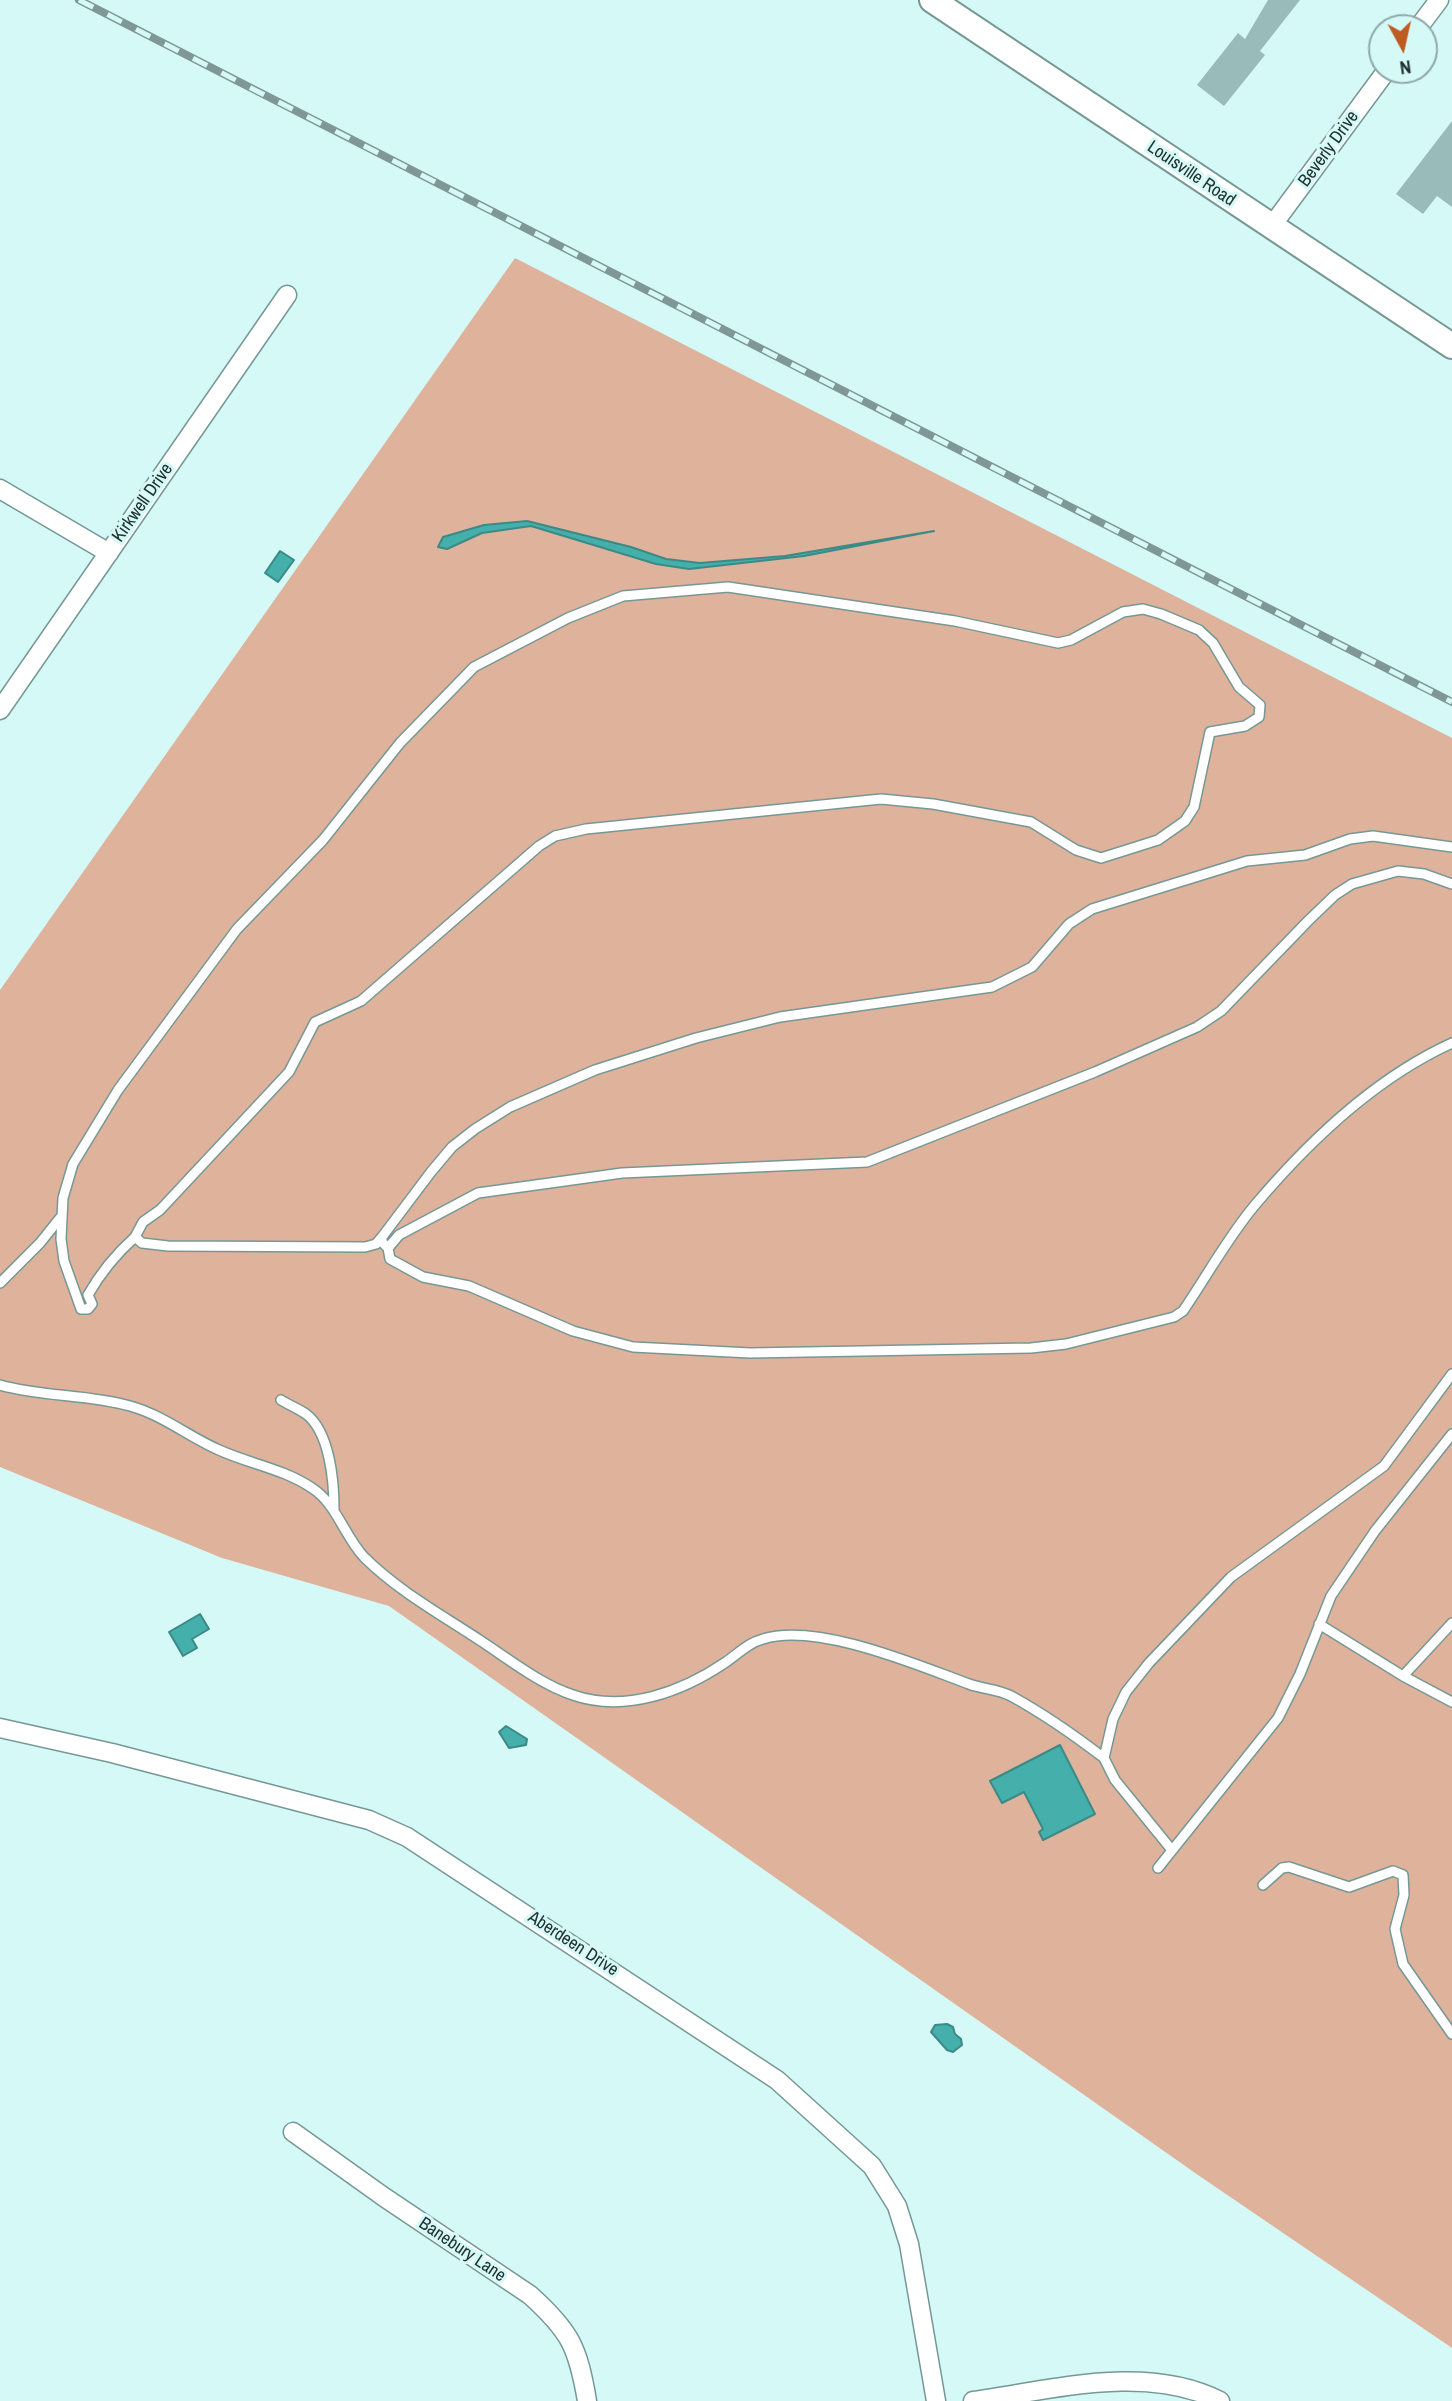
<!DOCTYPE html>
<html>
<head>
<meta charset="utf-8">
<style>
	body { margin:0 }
	#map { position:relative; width:1452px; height:2401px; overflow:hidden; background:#d5f9f7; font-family:"Archivo Narrow",sans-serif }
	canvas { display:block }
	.north { position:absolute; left:1368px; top:14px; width:70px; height:70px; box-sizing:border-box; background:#d5f9f7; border:2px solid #8ea9a8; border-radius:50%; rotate:172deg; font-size:19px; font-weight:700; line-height:28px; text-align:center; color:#233131 }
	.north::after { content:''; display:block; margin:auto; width:24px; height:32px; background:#be5b21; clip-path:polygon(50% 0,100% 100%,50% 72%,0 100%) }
</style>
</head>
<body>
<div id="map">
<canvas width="1452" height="2401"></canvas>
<div class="north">N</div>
</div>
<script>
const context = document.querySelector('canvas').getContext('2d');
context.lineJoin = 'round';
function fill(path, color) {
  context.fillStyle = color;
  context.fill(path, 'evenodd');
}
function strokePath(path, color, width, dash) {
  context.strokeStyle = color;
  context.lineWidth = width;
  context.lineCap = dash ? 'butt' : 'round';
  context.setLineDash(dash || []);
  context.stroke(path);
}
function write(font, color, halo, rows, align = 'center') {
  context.font = font + ' "Archivo Narrow",sans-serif';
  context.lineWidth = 6;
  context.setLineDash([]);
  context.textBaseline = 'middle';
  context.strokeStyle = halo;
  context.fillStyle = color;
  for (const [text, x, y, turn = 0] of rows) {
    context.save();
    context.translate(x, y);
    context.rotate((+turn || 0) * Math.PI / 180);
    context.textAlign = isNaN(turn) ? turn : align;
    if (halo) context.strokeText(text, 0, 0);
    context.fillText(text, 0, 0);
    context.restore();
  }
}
fill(new Path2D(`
	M515 258 1452 738V2348L1198 2175 389 1606 222 1558 0 1467V990Z`), '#dfb29c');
const water = new Path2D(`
	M527 521 631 547 666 559 700 563 785 556 934 531 804 556 689 569 656 564 531 526 482 533 447 549 438 547 443 537 484 525Z
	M280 551 294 560 278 582 265 573Z
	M200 1614 209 1629 192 1639 197 1648 183 1656 169 1632Z
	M506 1726 527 1739 526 1745 509 1748 499 1732Z
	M1060 1745 1095 1814 1043 1840 1039 1832 1043 1829 1024 1792 1002 1803 990 1781Z
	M947 2024 953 2027 955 2034 961 2039 962 2045 953 2052 947 2050 931 2032 935 2025Z`);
fill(water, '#45b0ab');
strokePath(water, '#3b8a86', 2);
fill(new Path2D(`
	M1268 0H1300L1260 51 1265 55 1224 106 1197 85 1238 33 1245 39Z
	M1452 121V207L1437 196 1423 214 1396 194Z`), '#99bcba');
const lane = new Path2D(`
	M1452 847 1373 836 1350 839 1305 855 1247 861 1092 909 1069 924 1032 967 992 987 780 1017 696 1038 595 1070 510 1107 475 1129 452 1147 431 1172 382 1237V1242L388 1248 390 1259 423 1277 469 1286 573 1331 633 1347 750 1353 1031 1348 1066 1344 1174 1317 1183 1311C1207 1276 1228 1237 1255 1205 1309 1141 1375 1078 1452 1043
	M135 1237 143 1222 160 1210 289 1072 315 1022 361 1001 539 846 555 836 586 829 881 799 933 804 1031 822 1076 850 1101 858 1158 840 1185 821 1194 807 1210 732 1245 726 1259 717 1260 705 1239 687 1213 643 1199 630 1161 614 1143 609 1123 612 1071 640 1058 643 955 621 728 587 623 596 568 618 474 667 400 743 323 840 237 929 118 1090 73 1164 63 1198 61 1239 64 1261 81 1309H88L92 1304 88 1295C101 1272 116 1254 135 1237L142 1243 168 1246 365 1247 376 1244 382 1237
	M388 1248 399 1235 478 1193 622 1173 867 1162 1095 1072 1197 1027 1221 1011 1308 921 1335 895 1352 884 1398 871 1424 874 1452 884
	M0 1283 40 1243 60 1218
	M0 1385C42 1397 88 1394 130 1406 163 1415 189 1437 219 1450 250 1464 284 1469 312 1488 337 1504 344 1536 364 1557 398 1591 442 1615 481 1641 510 1660 540 1684 573 1695 625 1713 682 1692 726 1662 739 1653 748 1643 763 1639 817 1622 917 1665 969 1684 982 1689 998 1689 1011 1696 1044 1714 1074 1735 1104 1758
	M281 1400C289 1405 299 1409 306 1414 330 1432 334 1482 334 1509
	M1319 1624 1403 1676 1452 1623
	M1403 1676 1452 1702
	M1171 1849 1115 1780 1104 1758 1113 1719 1126 1692 1149 1663 1231 1577 1384 1466 1452 1374
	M1158 1868 1278 1718 1300 1674 1331 1596 1375 1531 1452 1434
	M1263 1885 1282 1868 1289 1867 1349 1887 1393 1871 1403 1875 1404 1895 1395 1929 1403 1964 1452 2034`);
const street = new Path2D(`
	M1418 28 1439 0
	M1271 227 1387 70
	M0 489 109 553
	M0 710 287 295
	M0 1728 112 1753 369 1820 407 1837 777 2080 872 2166 897 2206 909 2244 936 2401
	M293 2132 384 2197 530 2295C570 2331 578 2347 587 2401
	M973 2401C1052 2390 1146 2363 1220 2401`);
const secondary = new Path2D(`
	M932 0 1452 346`);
strokePath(lane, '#769895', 12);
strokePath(street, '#769895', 21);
strokePath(secondary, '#769895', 28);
strokePath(lane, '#fff', 9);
strokePath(street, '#fff', 18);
strokePath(secondary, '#fff', 24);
const rail = new Path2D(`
	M79 0 1452 702`);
strokePath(rail, '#7f9897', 8);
strokePath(rail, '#d5f9f7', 5, [16]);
write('18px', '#233131', '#d5f9f7', [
	["Beverly Drive",1329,149,-54],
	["Louisville Road",1191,174,34],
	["Kirkwell Drive",143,503,-55],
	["Aberdeen Drive",573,1944,33],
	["Banebury Lane",462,2250,34]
]);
</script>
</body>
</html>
